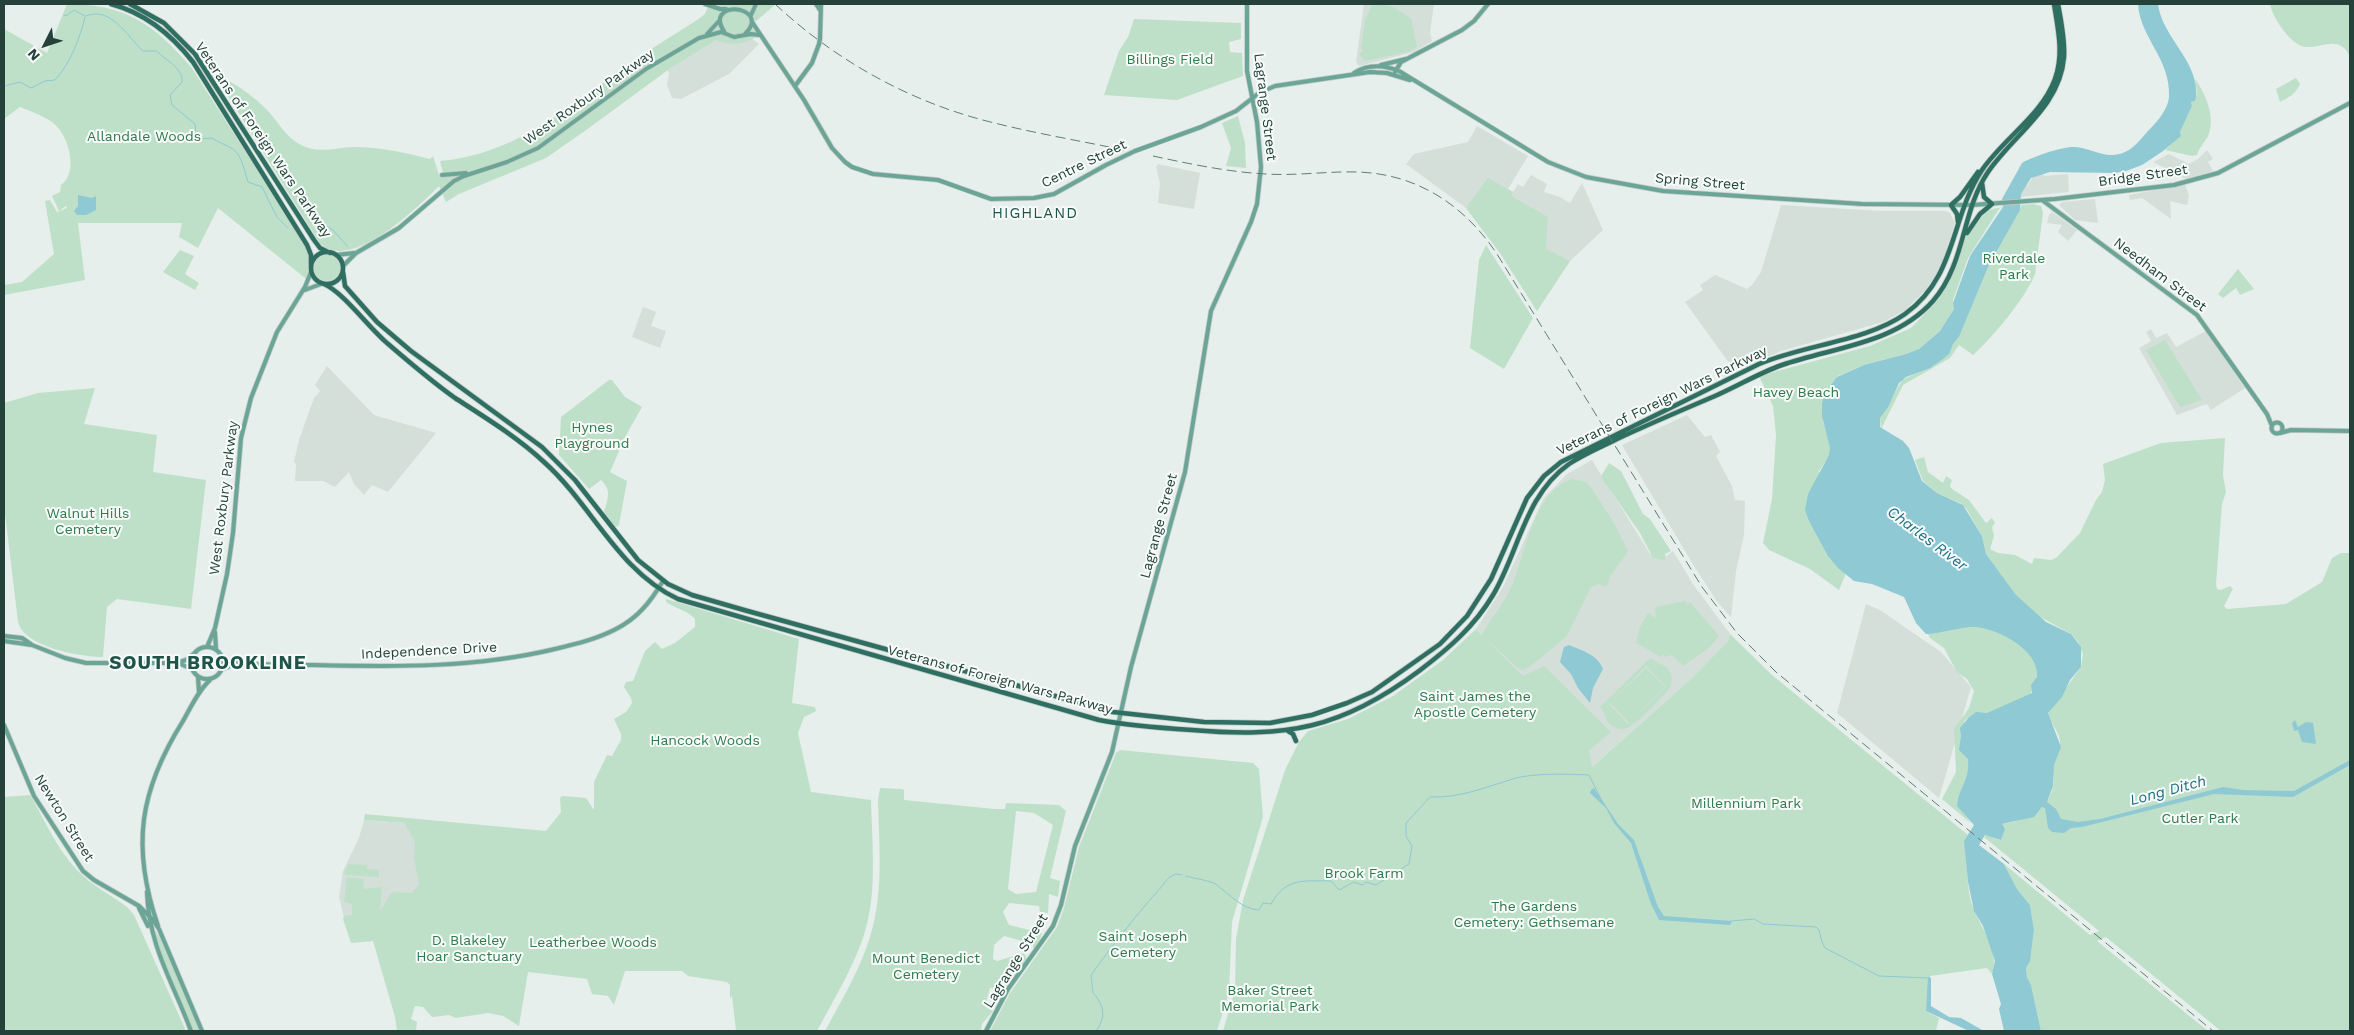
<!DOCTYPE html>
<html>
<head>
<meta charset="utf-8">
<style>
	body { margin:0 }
	#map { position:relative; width:2354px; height:1035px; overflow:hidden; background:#e6efeb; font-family:"Work Sans",sans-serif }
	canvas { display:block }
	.frame { position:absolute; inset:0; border:5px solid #24423a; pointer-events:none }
	.north { position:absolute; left:20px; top:20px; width:50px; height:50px; -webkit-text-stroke:4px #f7fbf9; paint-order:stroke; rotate:229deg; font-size:14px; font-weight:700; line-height:20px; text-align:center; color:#24423a }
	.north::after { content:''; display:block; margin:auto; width:18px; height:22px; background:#24423a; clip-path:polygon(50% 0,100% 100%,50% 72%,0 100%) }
</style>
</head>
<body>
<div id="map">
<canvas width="2354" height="1035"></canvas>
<div class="frame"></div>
<div class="north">N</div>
</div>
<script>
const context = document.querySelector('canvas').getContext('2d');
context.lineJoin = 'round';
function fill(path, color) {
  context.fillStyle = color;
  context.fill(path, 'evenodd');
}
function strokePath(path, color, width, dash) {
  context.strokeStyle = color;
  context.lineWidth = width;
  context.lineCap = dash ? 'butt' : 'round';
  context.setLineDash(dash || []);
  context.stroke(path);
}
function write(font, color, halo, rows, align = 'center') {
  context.font = font + ' "Work Sans",sans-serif';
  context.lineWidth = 4;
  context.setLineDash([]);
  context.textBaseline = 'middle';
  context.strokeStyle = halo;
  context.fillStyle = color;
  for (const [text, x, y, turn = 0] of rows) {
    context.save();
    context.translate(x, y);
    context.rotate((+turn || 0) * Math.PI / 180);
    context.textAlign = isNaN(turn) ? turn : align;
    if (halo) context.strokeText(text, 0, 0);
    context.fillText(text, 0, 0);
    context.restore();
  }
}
fill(new Path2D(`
	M1364 4H1434L1430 32 1432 41 1414 52 1359 66 1356 62Z
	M712 37 751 38 759 44 729 74 681 99 672 98 667 85 669 73 664 63Z
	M1477 126 1528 156 1508 189 1513 192 1518 184 1523 187 1531 175 1547 184 1544 192 1560 197 1570 203 1582 183 1603 230 1570 261 1537 311 1500 253 1466 208 1406 164 1414 154 1468 142Z
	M2207 150 2213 159 2208 162 2213 171 2186 179 2153 162 2169 154 2189 164 2198 159Z
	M1158 164 1200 173 1194 209 1158 203 1160 183 1156 167Z
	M2043 173 2044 176 2068 174 2069 192 2020 197 2023 184 2027 186 2033 177Z
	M2185 184 2189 196 2187 205 2170 201 2171 219 2142 198 2130 200 2129 195Z
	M2095 199 2098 223 2075 220 2059 205 2062 202Z
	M1781 205 1881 211H1945L1950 213 1955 223 1940 270 1928 288 1905 310 1883 322 1781 351 1735 371 1685 302 1703 290 1700 285 1715 275 1747 289 1752 285 1761 272Z
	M2052 212 2077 230 2068 241 2058 232 2062 225 2047 223 2049 215Z
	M643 307 656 312 651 326 666 331 660 348 632 337Z
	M2151 329 2156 338 2167 333 2176 347 2206 331 2245 388 2211 410 2207 404 2177 415 2139 348 2151 341 2146 332Z
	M327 366 374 415 436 433 388 492 372 485 364 495 354 484 349 472 335 487 323 481H295L296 464 294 462 299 440 314 398 320 391 315 385Z
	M1687 415 1705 437 1711 435 1720 452 1716 456 1732 486 1735 500 1745 501 1744 535 1736 571 1731 617 1718 603 1694 566 1622 445Z
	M1592 460 1650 554 1667 556 1673 551 1693 584 1730 634 1728 641 1693 677 1585 773 1572 766 1610 732 1523 676 1476 629 1503 587 1543 499 1567 474Z
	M1866 604 1880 610 1941 652 1971 687 1939 798 1837 713Z
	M364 820 442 826 434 896 369 942 345 922 339 897 343 871 359 838Z`), '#d4dfda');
fill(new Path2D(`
	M67 4C125 4 154 24 191 67L308 249 310 259 309 276 305 278 218 208 198 248 179 237 182 223H78L85 280 4 295V285L22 282 54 254 45 201 50 200 57 212 67 208 62 198 66 206 59 211 52 196 60 192 61 185C80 172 68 130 49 120 41 115 30 111 20 107L4 119V29L47 53Z
	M709 4 717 6 722 4H776L755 22 761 33C749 44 732 47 716 40L672 67 589 128 546 158 459 194 446 202 439 186C418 207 349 275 319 242L215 75C233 81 255 97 268 111 280 124 286 138 303 146 321 154 337 147 355 147 380 147 406 153 430 159L433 156 439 175 443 173 440 161C511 155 565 111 620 70 645 52 671 37 697 20L705 14Z
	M1380 4 1393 7 1411 18 1417 47 1408 52 1365 61 1359 54 1363 51 1361 48 1365 20 1372 5Z
	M2270 4H2350V57C2340 34 2323 48 2306 47 2291 46 2272 17 2270 4Z
	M1134 19 1241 23V39L1229 42 1230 52 1242 53 1243 76 1177 100 1104 95 1119 51 1128 37Z
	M2296 78 2300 84C2296 94 2289 97 2280 102L2276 89Z
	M2195 79C2206 94 2217 120 2207 138 2203 144 2199 148 2197 155L2192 156 2165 150 2181 135 2180 132 2192 106 2191 102 2195 101 2197 92Z
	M1238 116 1245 143 1246 168 1226 166 1231 148 1222 123Z
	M1488 178 1513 192 1511 196 1548 217 1546 249 1570 261 1537 311 1500 253 1466 208Z
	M2033 204 2041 206 2043 213 2035 274C2025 299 1993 337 1973 355L1959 345 1950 358 1903 385 1881 429 1880 418 1902 380 1937 363 1959 337 1989 265 2022 205Z
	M2003 207 1999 209 1968 258 1953 300 1954 309 1941 330 1919 349 1906 354 1864 365 1838 376 1823 421 1831 448 1830 455 1819 471 1846 573 1839 590 1810 569 1769 550 1763 543 1772 499 1776 435 1773 406 1759 376 1870 346 1911 328 1936 302 1945 289 1968 232 1988 210Z
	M1486 245 1533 318 1504 369 1470 348 1479 260Z
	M180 250 194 256 185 274 199 283 195 290 163 272Z
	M314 268a13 13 0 1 1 26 0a13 13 0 1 1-26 0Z
	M2238 269 2254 289 2240 295 2236 288 2223 298 2218 294Z
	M2165 340 2202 400 2181 407 2176 401 2146 350Z
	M609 380H612L625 397 642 407 625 437 610 472 627 481 619 525 615 527 604 512C608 498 612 490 601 480L589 489 559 455 561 417Z
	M95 388 84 424 157 435 153 472 206 480 191 609 117 599 107 607 103 657C81 657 24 647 18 622L4 505V403L38 393Z
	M2225 438 2223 475 2226 492 2222 504 2216 584 2217 589 2221 590 2230 586 2233 589 2224 606 2227 609 2286 604 2322 582 2332 558 2341 553H2350V1031H2221L2106 937 2097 941 2208 1031H2041L2031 985 2027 977 2026 968 2031 952 2034 930 2030 905 2017 889 2004 864 2090 935 2099 931 1984 837 1986 835 2000 840 2002 839V824C2025 821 2048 812 2053 786 2055 780 2052 773 2053 767 2055 757 2061 752 2060 741 2059 731 2050 723 2048 713L2081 667 2083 654 2078 642 2071 634 2035 614 2016 596 1986 554 1982 536 1966 508 1960 503 1937 493 1923 481 1915 460 1924 457 1928 472 1943 483 1946 476 1952 480 1950 486 1952 489 1969 500 1986 523 1992 518 1995 523 1992 527 1994 536 1990 549 1998 553 2015 555 2032 564 2034 558 2051 560 2056 558 2080 533 2096 500 2102 492 2105 480 2103 464 2161 443Z
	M1609 463 1621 471 1643 514 1650 519 1671 551 1665 554V560L1653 558 1640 533 1603 480 1601 476Z
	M1572 479 1586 482 1592 489 1614 523 1628 551 1627 553 1610 576 1606 587 1599 584 1591 587 1567 636 1531 666 1522 670 1514 665 1484 637 1523 676 1544 666 1611 732 1589 751 1592 767 1693 677 1728 641 1730 634 1772 675 1968 835 1965 839C1968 862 1965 891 1975 912 1983 931 2000 953 1992 974L1987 968 1930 976 1926 1011 1939 1018 1936 1031H1223L1235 990 1236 939 1243 900 1285 770 1299 742 1308 731 1348 719 1393 696 1443 660 1476 629 1482 635C1490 620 1501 607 1509 592 1525 560 1532 491 1572 479Z
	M666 599 799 639 792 703 815 707 816 711 804 717 798 733 811 792 871 800C872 846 878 894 863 938 852 970 833 1001 817 1031H736L732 996 730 998V985L727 982 688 976 682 971H625L614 1005 608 996 592 994 587 979 528 972 519 1026 503 1016 488 1013 456 1018 449 1015 432 1017 423 1007 415 1006 411 1019 417 1022 416 1031H397L395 1017 373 941 351 943 343 919 344 916 352 915V904L344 902 347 877 364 879 363 889 382 887 380 911 392 892 412 893 419 884 414 858 415 843 405 823 364 820 365 814 546 831 561 812 560 798 562 796 586 798 594 810V782L607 755 612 756 621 740V734L614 719 626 712 632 703 631 698 624 687 626 682 633 681 645 651 655 642 662 649 675 643 695 627V619C687 610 676 609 666 602Z
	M1686 601 1687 605 1690 602 1719 636 1709 648 1683 666 1672 655 1664 657 1663 654 1661 657 1636 643 1640 627 1648 613 1656 618 1655 607Z
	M1919 616 1971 623 2022 641 2040 669 2030 695 1988 713H1974L1964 721C1966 738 1971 755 1969 772 1967 785 1958 792 1957 804L1972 824 1942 799 1956 772 1954 729 1969 708 1974 691 1967 679 1957 672 1944 648 1930 638Z
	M1650 658 1668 668 1672 678 1670 687C1664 696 1637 724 1627 728 1622 730 1617 729 1612 726 1604 721 1606 713 1600 707ZM1646 666 1666 687 1628 724 1609 704Z
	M1646 668 1665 687 1629 723 1610 703Z
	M1120 750 1253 763 1259 769 1263 817 1232 922 1229 992 1217 1031H990L1010 993 1057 927 1064 908 1079 847 1116 753Z
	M880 788 902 789 904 790V800L995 809H1005L1006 803 1059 805 1066 811 1050 878 1060 881 1058 897 1049 894 1048 913 1040 912 1039 906 1009 903 1003 912 1009 925 1042 933 1037 948H1033V944L1004 936 994 945 993 959 997 961 1024 953 1027 959 1004 989 1001 987 990 988 985 1006 993 1011 982 1024 981 1031H825C841 1001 860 970 870 937 884 892 879 846 878 800ZM1016 811 1034 813 1053 825 1036 892 1016 894 1008 889Z
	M30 795C45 820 56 848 77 870 91 885 111 895 127 907L134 915 186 1031H4V797Z
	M348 864 367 865V869L379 870V877L345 875 344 872Z
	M153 927 161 939 200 1031H193L157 946Z`), '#bfe0c8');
fill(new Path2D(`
	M2138 4H2158C2162 38 2200 61 2196 98L2195 101 2191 102 2192 106 2180 132 2181 136 2163 151 2142 165 2126 171 2115 173 2050 172 2031 178 2021 194 2020 210 1989 265 1959 337 1953 344 1949 354 1943 359 1930 368 1906 377 1899 383 1888 407 1880 418V427L1903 441 1909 448 1922 481 1937 493 1963 505 1982 536 1986 554 2016 595 2046 622 2071 634 2081 647V667L2070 680 2062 697 2048 713 2061 747 2054 765 2053 786 2047 802 2056 809 2061 819 2078 822 2100 819 2223 787 2243 790 2294 791 2350 760V765L2293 797 2214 794 2082 827 2071 828 2064 833 2052 832 2048 828 2045 808 2042 807 2034 817 2002 824 2005 829 2001 840 1985 835 1979 845 2004 864 2017 889 2030 905 2034 930 2030 961 2026 968 2027 977 2031 985 2041 1031H2004L1999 1009 2001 1004 1992 974 1995 961 1983 926 1974 911 1968 882 1964 841 1974 825 1957 806C1958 788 1970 782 1968 759L1959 750 1961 736 1960 728 1969 717 1976 712 1987 713 2032 693 2031 685 2037 677C2040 651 1999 629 1976 627 1963 626 1938 634 1926 634L1916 623 1904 597 1872 584 1854 581 1838 568 1828 556 1809 521 1805 510 1808 494 1829 455 1830 448 1822 416V404L1824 394 1837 377 1864 365 1906 354 1919 349 1940 331 1954 309 1953 303 1970 256 2003 207 2002 199 2022 163C2032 157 2061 147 2073 147 2091 147 2106 161 2125 152 2135 148 2142 137 2150 129 2158 121 2168 109 2169 97 2171 59 2140 38 2138 4Z
	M78 195 92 198 96 196V210L86 215H77L74 211 78 206Z
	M1569 645C1581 650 1598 655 1603 669L1593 688 1590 703 1578 688 1571 674 1560 662 1564 647Z
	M2295 720 2298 727 2306 722 2313 723 2316 744 2302 742 2298 730 2294 731 2292 723Z
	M1594 788 1618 824 1634 840 1658 907 1664 916 1732 921 1730 925 1659 920 1651 904 1631 843 1614 823 1606 808 1590 793 1591 790Z
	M1928 977 1931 978V1006L1949 1017 1961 1018 1984 1031H1969L1926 1011Z`), '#8ec9d4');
strokePath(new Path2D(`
	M64 15 66 16 74 10 85 16
	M86 16C111 6 126 35 143 51H157C166 61 177 64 182 77V82L170 95 172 105 195 124 196 133 201 139 212 138C219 143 227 145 233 149 242 155 245 173 248 182L262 187 277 217 288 228
	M4 86 20 82 31 88 45 81 55 80C69 66 81 36 85 17
	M306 214 333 230 348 247
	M1186 876C1195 879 1210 880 1217 885 1230 895 1242 909 1259 910L1263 903 1271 904C1286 877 1304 881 1331 881L1339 890 1354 882 1362 885 1366 882 1376 885 1409 864 1412 846 1406 836V823L1430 797C1461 798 1486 787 1516 778 1536 773 1568 774 1589 775L1602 801
	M1731 921 1754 919 1763 924 1816 927 1819 930 1822 942 1825 948 1879 976 1929 978
	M1096 1031C1106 1018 1105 1006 1093 993L1091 975C1112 946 1133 919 1157 892 1164 885 1166 877 1176 874L1182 875`), '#8ec9d4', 1);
const major = new Path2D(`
	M705 4 720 9H726
	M816 4 820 10
	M751 15 756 4
	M752 22 804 100 832 148 845 162 852 167 873 174 938 180 991 199 1034 198 1054 194 1106 165 1135 151 1201 127 1236 111 1259 93 1275 86 1370 72 1387 73 1410 80
	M725 33C722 28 719 24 720 18 726 0 768 12 745 34
	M707 34 719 21
	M820 39 821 4
	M1381 65 1406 59
	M1395 72 1401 62 1462 30 1474 21 1488 4
	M1354 73C1368 64 1384 65 1399 71L1548 162 1586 177 1663 191 1862 204 1972 205 2055 199 2174 185 2218 173 2350 103
	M795 86 812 63 819 44
	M442 175 466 173
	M2042 200 2197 315 2267 414 2272 426
	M336 255 354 253
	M343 266 356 253 399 228 454 181 464 176 507 162 538 148 646 69 699 38 721 32 734 37 751 34 759 35
	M305 290 321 284
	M2271.5 428a5.5 5.5 0 1 1 11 0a5.5 5.5 0 1 1-11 0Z
	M2280 433 2291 430 2350 431
	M215 632 216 649
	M4 636 22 638 32 645
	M4 641 32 645 65 658 86 663H176L186 660 196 652
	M191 663a16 16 0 1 1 32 0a16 16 0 1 1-32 0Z
	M207 647 215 628 227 574 233 533 241 438 251 398 277 332 305 287 311 272
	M224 660C253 666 284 664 314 665 395 667 476 668 555 649 576 644 597 639 616 629 638 618 651 601 663 581
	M178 663 192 669
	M223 669 233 665H252
	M198 677 199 692
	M4 725 34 796 83 871 94 880 139 906 153 920 159 929 202 1031
	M147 892C149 947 173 982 191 1031
	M139 908 148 926
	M158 926C131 847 139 791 183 721 191 707 198 691 210 680
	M986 1031 1008 989 1053 926 1061 905 1075 846 1112 752 1131 667 1185 472 1211 311 1251 222 1257 204 1261 167 1257 122 1247 71V4`);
const highway = new Path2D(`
	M111 4C145 13 171 34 193 62L307 245 311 255V266
	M130 4 164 23 195 54 314 240 320 248 330 253
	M1958 222 1957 214 1951 205 1960 197 1978 172
	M1967 233 1980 214 1992 204 1984 197 1982 183
	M311 268a16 16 0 1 1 32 0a16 16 0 1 1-32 0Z
	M343 272 345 286 377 322 411 351 542 447 575 480 638 560 668 584 692 595 744 610 1113 712 1204 722 1270 723 1312 715 1347 703 1372 692 1440 644 1467 616 1491 579 1527 498 1544 476 1561 462 1759 364C1803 345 1867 341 1905 314 1957 277 1950 218 1982 170 2004 138 2042 115 2055 79 2064 54 2058 29 2054 4
	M324 284C343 292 369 328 387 343 409 362 431 381 455 398 486 418 517 437 544 462 592 505 618 571 678 599L1099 720C1130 726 1161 728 1192 730 1287 738 1341 729 1419 671 1448 649 1474 627 1493 595 1519 551 1525 495 1569 464 1584 454 1601 447 1617 439 1649 424 1682 410 1715 396 1738 386 1759 373 1782 365 1834 347 1895 344 1933 301 1966 263 1961 212 1988 172 2014 134 2060 107 2064 57 2065 39 2061 21 2058 4
	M1288 731 1293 734 1296 741`);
strokePath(major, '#c2cac8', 5.5);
strokePath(highway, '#c2cac8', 6);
strokePath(major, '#6aa596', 4);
strokePath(highway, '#2f6f62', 4.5);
strokePath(new Path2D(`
	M775 4C833 58 903 98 979 119 1027 132 1076 140 1124 150
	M1153 156C1190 164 1228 172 1266 174 1297 176 1328 171 1358 172 1418 174 1465 206 1497 254L1702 587 1737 633 1776 672 2213 1031`), '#5f7d75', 1, [10, 5]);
const majorBridge = new Path2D(`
	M819 44 820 39`);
strokePath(majorBridge, '#c2cac8', 5.5, []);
strokePath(majorBridge, '#6aa596', 4);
write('14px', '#2d7a4b', '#f7fbf9', [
	["Billings Field",1170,60],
	["Allandale Woods",144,137],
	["Riverdale",2014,259],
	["Park",2014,275],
	["Havey Beach",1796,393],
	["Hynes",592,428],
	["Playground",592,444],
	["Walnut Hills",88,514],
	["Cemetery",88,530],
	["Saint James the",1475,697],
	["Apostle Cemetery",1475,713],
	["Hancock Woods",705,741],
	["Millennium Park",1746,804],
	["Cutler Park",2200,819],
	["Brook Farm",1364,874],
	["The Gardens",1534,907],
	["Cemetery: Gethsemane",1534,923],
	["Saint Joseph",1143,937],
	["Cemetery",1143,953],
	["D. Blakeley",469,941],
	["Hoar Sanctuary",469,957],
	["Leatherbee Woods",593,943],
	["Mount Benedict",926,959],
	["Cemetery",926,975],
	["Baker Street",1270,991],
	["Memorial Park",1270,1007]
]);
write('14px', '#24423a', '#f7fbf9', [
	["West Roxbury Parkway",589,97,-35],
	["Lagrange Street",1265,107,83],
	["Veterans of Foreign Wars Parkway",263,140,56],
	["Centre Street",1084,164,-26],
	["Bridge Street",2143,176,-8],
	["Spring Street",1700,182,5],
	["Needham Street",2160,275,37],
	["Veterans of Foreign Wars Parkway",1662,401,-26],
	["West Roxbury Parkway",224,498,-83],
	["Lagrange Street",1159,526,-75],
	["Independence Drive",429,651,-3],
	["Veterans of Foreign Wars Parkway",1000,680,15],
	["Newton Street",64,818,58],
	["Lagrange Street",1016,961,-58]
]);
context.letterSpacing = '1px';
write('15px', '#1f5548', '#f7fbf9', [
	["HIGHLAND",1035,214]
]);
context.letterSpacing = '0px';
write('italic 15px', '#1c6f80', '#f7fbf9', [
	["Charles River",1927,539,37],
	["Long Ditch",2168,791,-15]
]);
context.letterSpacing = '1px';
write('bold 19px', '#1f5548', '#f7fbf9', [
	["SOUTH BROOKLINE",208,663]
]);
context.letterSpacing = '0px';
</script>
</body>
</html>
